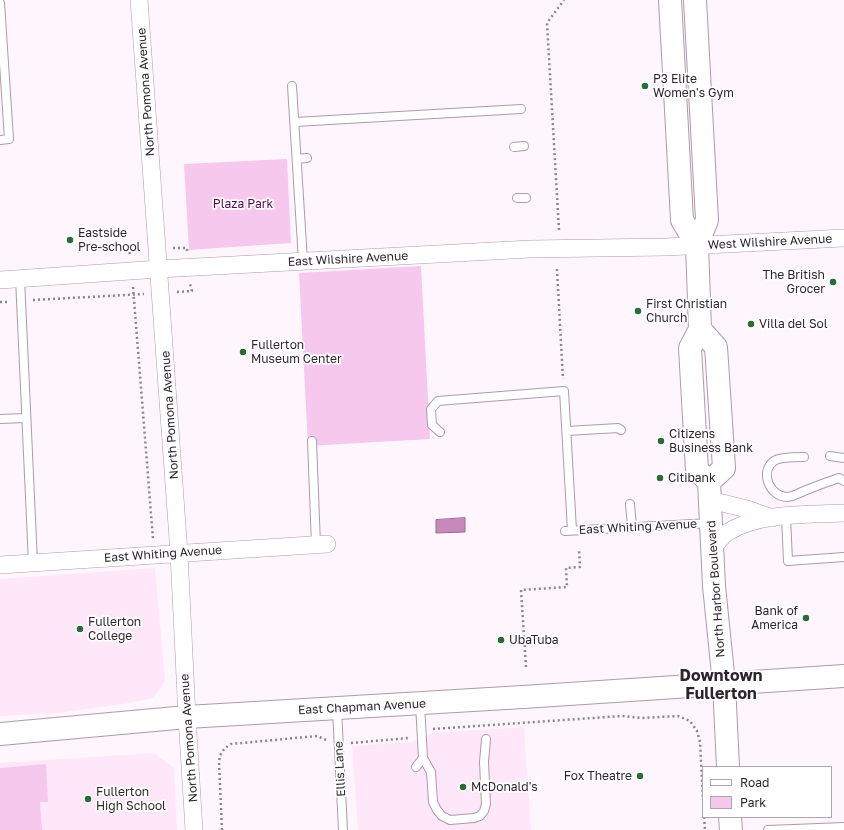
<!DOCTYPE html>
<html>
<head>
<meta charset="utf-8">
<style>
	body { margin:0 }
	#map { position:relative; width:844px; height:830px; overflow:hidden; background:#fff6fd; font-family:"Golos Text",sans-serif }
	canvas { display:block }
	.legend { position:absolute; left:702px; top:766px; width:130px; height:52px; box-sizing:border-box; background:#fff; border:1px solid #aba8ab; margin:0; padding:5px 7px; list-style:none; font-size:12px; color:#2d252c }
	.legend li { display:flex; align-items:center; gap:8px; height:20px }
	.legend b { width:20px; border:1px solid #aba8ab }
</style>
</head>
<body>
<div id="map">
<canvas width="844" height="830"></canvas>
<ul class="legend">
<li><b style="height:5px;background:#fff"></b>Road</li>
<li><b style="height:11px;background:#f7c8ee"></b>Park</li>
</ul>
</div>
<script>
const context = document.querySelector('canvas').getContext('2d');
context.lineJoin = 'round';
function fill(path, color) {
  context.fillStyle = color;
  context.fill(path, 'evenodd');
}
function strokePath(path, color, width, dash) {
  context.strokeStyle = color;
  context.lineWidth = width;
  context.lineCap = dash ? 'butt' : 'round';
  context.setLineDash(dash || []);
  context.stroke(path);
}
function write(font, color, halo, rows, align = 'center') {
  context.font = font + ' "Golos Text",sans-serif';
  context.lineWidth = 3.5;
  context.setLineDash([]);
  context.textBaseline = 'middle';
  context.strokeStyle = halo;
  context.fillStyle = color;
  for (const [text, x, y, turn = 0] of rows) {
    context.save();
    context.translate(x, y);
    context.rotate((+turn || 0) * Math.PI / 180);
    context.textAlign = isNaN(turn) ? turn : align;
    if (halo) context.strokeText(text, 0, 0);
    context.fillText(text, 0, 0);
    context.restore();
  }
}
fill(new Path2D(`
	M155 568 165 680 161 688 153 698 124 704 58 713 0 716V579Z
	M524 727 531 830H358L352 746 412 742 432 733Z
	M154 753 174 768 177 830H0V763Z`), '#ffe7fa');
fill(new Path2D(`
	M287 159 291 243 189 250 184 164Z
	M421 266 430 439 308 446 299 273Z
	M46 764 48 802H40L42 830H0V768Z`), '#f7c8ee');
const water = new Path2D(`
	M465 518V532L436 533V520Z`);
fill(water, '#c788bc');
strokePath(water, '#996a91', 1);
const service = new Path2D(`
	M0 3 9 139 0 140
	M292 86 303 261
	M295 122 521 109
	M514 147 524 146
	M297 159 307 158
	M517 198H526
	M20 278 33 563
	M0 419 26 418
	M567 431 618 428 621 430
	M440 432 432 425 431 409 438 401 564 391 572 530
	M312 441 316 545
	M830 456 844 458
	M804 457C797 457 779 457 774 461 759 472 770 497 787 497 792 497 799 493 804 491 816 486 827 482 839 478L844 481
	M630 504 632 527
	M786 517 788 561 844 557
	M565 531 711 523
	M337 709 343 830
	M423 758 431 772 433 802 437 810 442 816 450 820 474 818 480 816 484 811 486 804 484 762 486 739
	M416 767 423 758 420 704
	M768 830 844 827`);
const minor = new Path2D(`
	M139 0 179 553 187 717 194 830
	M0 280 159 269 530 249 666 247 844 238
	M710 500 747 509 772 518
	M713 547C717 543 722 536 728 532 760 512 808 515 844 513
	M0 565 327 544`);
const secondary = new Path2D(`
	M0 734 187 717 523 697 844 676`);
const primary = new Path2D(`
	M670 0 682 220 697 245
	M695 0 707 220 697 245 700 329 690 348 697 470 709 482 714 586 724 684 728 767
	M700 329 716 347 724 468 709 482
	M730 817 731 830`);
strokePath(service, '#ae99aa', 10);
strokePath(minor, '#ae99aa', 18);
strokePath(secondary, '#ae99aa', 24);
strokePath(primary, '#ae99aa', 24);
strokePath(new Path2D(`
	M559 230 547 23 564 0
	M173 248H187V251
	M130 254 129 251 140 250
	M557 269 563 379
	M133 287 153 539
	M177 292 192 291 190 284
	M33 300 144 294
	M0 302H8
	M526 667 521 590 567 587 566 568 580 567 579 549
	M433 729 622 716 642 718 678 716 690 721 697 731 700 742 703 800
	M351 743 409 738
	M704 817 705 830
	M222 830 219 762C220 753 223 749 231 744L317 736 326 740`), '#8d848b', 2.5, [2, 3]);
strokePath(service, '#fff', 8);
strokePath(minor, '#fff', 17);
strokePath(secondary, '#fff', 22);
strokePath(primary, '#fff', 22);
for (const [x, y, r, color] of [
	[645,86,4,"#296c37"],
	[70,240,4,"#296c37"],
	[833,282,4,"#296c37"],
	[638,311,4,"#296c37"],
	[751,324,4,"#296c37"],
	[243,352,4,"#296c37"],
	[661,441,4,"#296c37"],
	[660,478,4,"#296c37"],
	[806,618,4,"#296c37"],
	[80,629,4,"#296c37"],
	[501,640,4,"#296c37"],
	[640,776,4,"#296c37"],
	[463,787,4,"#296c37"],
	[88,799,4,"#296c37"]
]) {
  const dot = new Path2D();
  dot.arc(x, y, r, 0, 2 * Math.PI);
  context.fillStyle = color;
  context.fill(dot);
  strokePath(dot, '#fff', 1.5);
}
write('12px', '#2d252c', '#fff', [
	["P3 Elite",653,79],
	["Women's Gym",653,93],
	["Eastside",78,233],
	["Pre-school",78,247],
	["The British",825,275,"right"],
	["Grocer",825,289,"right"],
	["First Christian",646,304],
	["Church",646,318],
	["Villa del Sol",759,324],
	["Fullerton",251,345],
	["Museum Center",251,359],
	["Citizens",669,434],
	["Business Bank",669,448],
	["Citibank",668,478],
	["Bank of",798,611,"right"],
	["America",798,625,"right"],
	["Fullerton",88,622],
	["College",88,636],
	["UbaTuba",509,640],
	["Fox Theatre",632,776,"right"],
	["McDonald's",471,787],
	["Fullerton",96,792],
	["High School",96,806]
], 'left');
write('12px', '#2d252c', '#fff', [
	["North Pomona Avenue",146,92,-94],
	["West Wilshire Avenue",770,242,-3],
	["East Wilshire Avenue",348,259,-3],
	["North Pomona Avenue",170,415,-94],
	["East Whiting Avenue",638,527,-3],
	["East Whiting Avenue",163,554,-4],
	["North Harbor Boulevard",716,589,-94],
	["East Chapman Avenue",362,707,-3],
	["North Pomona Avenue",189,738,-94],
	["Ellis Lane",340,769,-93]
]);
write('12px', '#57094f', '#fff', [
	["Plaza Park",243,204]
]);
write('bold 16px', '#2d252c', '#fff', [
	["Downtown",721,676],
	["Fullerton",721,694]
]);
</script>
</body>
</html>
